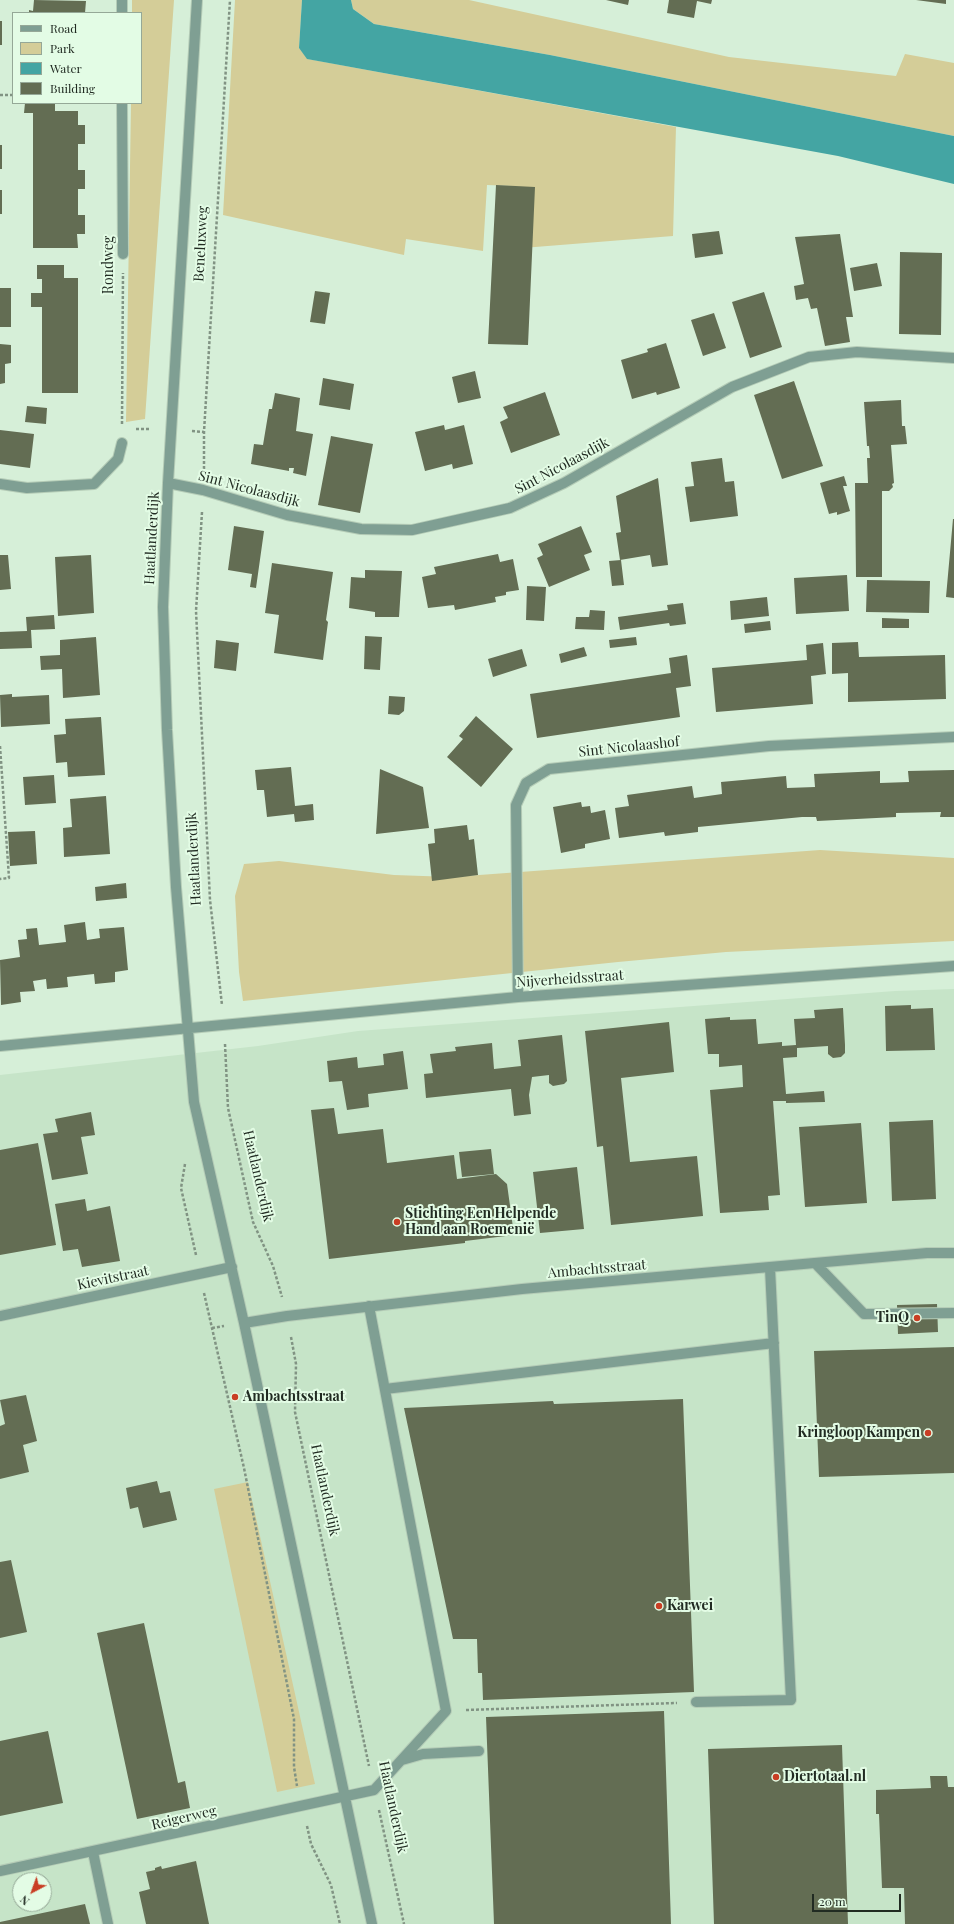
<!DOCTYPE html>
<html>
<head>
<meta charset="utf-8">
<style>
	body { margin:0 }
	#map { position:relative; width:954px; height:1924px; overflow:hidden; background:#d6efd8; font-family:"Playfair Display",serif }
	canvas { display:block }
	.legend { position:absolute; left:12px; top:12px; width:130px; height:92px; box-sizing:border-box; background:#e3fce5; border:1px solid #95a897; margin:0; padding:5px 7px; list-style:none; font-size:12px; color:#212b22 }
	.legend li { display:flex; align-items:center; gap:8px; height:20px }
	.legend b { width:20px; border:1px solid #95a897 }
	.north { position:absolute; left:12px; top:1872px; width:40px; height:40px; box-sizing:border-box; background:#e3fce5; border:1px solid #95a897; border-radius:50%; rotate:221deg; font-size:11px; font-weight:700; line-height:16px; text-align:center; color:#212b22 }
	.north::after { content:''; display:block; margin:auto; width:14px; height:18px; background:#c93e24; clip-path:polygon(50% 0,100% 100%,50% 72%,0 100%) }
	.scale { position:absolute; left:812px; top:1894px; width:89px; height:18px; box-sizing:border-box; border:2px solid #212b22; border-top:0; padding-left:5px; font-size:12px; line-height:14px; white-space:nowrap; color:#212b22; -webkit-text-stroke:3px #e3fce5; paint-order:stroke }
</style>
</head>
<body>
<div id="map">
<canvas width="954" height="1924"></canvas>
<ul class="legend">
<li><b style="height:5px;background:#7f9f93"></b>Road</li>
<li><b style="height:11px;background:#d4cd98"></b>Park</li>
<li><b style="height:11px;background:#44a5a3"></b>Water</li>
<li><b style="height:11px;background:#636d53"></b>Building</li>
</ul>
<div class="north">N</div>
<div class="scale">20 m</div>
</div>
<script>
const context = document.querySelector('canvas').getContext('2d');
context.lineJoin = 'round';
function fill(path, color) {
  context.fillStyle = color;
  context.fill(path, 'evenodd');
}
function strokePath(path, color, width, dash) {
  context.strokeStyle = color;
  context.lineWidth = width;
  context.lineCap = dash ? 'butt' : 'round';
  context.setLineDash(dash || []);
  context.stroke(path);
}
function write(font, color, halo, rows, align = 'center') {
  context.font = font + ' "Playfair Display",serif';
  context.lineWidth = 4;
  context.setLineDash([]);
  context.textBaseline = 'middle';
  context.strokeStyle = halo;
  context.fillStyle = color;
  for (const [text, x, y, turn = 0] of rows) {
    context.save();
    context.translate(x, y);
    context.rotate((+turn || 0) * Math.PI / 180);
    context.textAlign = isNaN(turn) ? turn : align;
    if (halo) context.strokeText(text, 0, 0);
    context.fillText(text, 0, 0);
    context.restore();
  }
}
fill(new Path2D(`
	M954 989V1924H0V1075L258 1046 358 1031 895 991ZM20 1880H44V1904H20Z`), '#c6e4c8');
fill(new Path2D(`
	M132 0H174L145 419 126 422 131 103H141V13H132Z
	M235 0H302L299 48 308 59 676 127 673 236 510 249 513 186 487 185 483 251 406 239 404 255 223 215Z
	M351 0H469L729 57 896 76 905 54 954 63V136L550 55 374 24 353 9Z
	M820 850 954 858V941L726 952 618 962 243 1001 239 972 235 896 244 864 279 861 394 875 452 877Z
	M248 1482 315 1784 277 1792 214 1489Z`), '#d4cd98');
fill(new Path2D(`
	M302 0H351L353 9 374 24 550 55 954 136V184L838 156 307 59 299 48Z`), '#44a5a3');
fill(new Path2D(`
	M34 0 86 1 85 13H29V10L33 11Z
	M606 0H629L628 5Z
	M669 0H712L711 4 697 1 694 18 667 13Z
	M916 0H946V4Z
	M0 21H2V45H0Z
	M25 103H55V111H78V125H85V144H78V170H85V189H78V215H85V234H77L78 248H33V113H24Z
	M0 145H2V169H0Z
	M496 185 535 187 528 345 488 344Z
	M0 190H2V214H0Z
	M719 231 723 254 695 258 692 234Z
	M840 234 853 317H846L850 342 825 346 817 308 811 309 808 298 796 300 794 286 804 284 795 237Z
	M900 252 942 253 941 335 899 334Z
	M877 263 882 286 854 291 850 268Z
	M37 265H64V278H78V393H42V307H31V293H42V279H37Z
	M0 288H11V327H0Z
	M315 291 330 293 325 324 310 322Z
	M764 292 782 347 750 358 732 302Z
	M714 313 726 348 703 356 691 320Z
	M666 343 680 388 657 395 656 392 632 399 621 360 648 352 647 349Z
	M0 344 11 345V363L5 364V383L0 384Z
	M475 371 481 398 458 403 452 377Z
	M323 378 354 384 350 410 319 405Z
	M794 381 823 466 782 479 754 395Z
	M545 392 560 435 511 453 500 422 508 418 503 407Z
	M275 393 300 398 296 431 313 434 306 476 293 473 294 468H289V471L251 464 254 444 263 445 269 409H272Z
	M901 400 902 426H905L907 444 891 445 894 483 892 484 893 487 889 491H882V577H856L855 483H868L867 458H870L869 446H867L864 402Z
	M27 406 47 408 46 424 25 422Z
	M444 425 445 430 464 425 473 464 453 469 452 464 425 471 415 432Z
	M0 430 34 434 30 468 0 464Z
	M331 436 373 444 360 513 318 505Z
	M722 458 725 482 734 481 738 516 690 522 685 487 694 486 691 462Z
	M844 476 847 486H843L850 511 837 515V512L829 514 820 483Z
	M658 478 668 565 652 567 650 555 620 560 616 533 621 532 616 496Z
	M953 519H954V598L946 597Z
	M234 526 264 531 256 588 250 587 252 574 228 570Z
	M581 526 592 552 584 555 590 570 549 587 537 558 543 555 538 544Z
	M498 554 500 562 513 559 519 590 506 592V595L495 597 496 602 455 610 454 605 428 608 422 577 436 574 434 567Z
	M0 555H8L11 589 0 590Z
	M91 555 94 613 58 616 55 557Z
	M621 560 624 585 612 586 609 561Z
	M272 563 333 572 326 620 328 622 323 660 274 653 279 615 265 613Z
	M365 570 402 571 399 617H375V612L349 608 351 577 365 578Z
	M847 575 849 611 796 614 794 578Z
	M867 580 930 581 929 613 866 612Z
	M527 586 546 587 544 621 526 620Z
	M767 597 769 616 731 620 730 601Z
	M683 603 686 624 670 626 669 623 620 630 618 617 668 610 667 605Z
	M590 610 605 611 604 630 575 629 576 617H589Z
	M54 615 55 629 31 630 32 648 0 649V632L27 631 26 617Z
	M882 618 909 619V628H882Z
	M770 621 771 630 745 633 744 624Z
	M365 636 382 637 380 670 364 669Z
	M96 637 100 695 63 698 62 669 41 670 40 656 60 655V640Z
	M636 637 637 645 610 648 609 640Z
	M216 640 239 643 236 671 214 668Z
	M858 642 859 657 945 655 946 699 848 702V673L832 674V643Z
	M823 643 826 674 811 676 813 704 716 712 712 668 807 660 806 645Z
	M584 647 587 656 561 663 559 654Z
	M522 649 527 666 493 677 488 659Z
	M687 655 691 686 676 688 680 717 537 738 530 694 671 673 669 658Z
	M12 694V697L49 695 50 724 1 727 0 695Z
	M389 696 405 697 404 711 399 715 388 714Z
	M476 716 513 749 481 787 447 757 463 739 459 736Z
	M101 717 105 775 68 777 67 762 56 763 54 735 66 734 65 719Z
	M291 767 295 806 313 804 314 820 295 822 294 814 267 817 264 790H257L255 770Z
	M380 769 423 787 429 828 376 834Z
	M954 770V817H940L941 812 896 813V817L817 821 816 817H802L698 827V832L665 836 664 832 619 838 615 808 629 806 627 795 692 786 694 798 722 794 721 782 786 776 787 788 815 787 814 774 880 771V783L909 782 908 771Z
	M54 775 56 803 25 805 23 777Z
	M106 796 110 854 64 857 63 828 72 827 70 799Z
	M581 802 582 807 590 806 591 813 605 810 610 839 585 844V848L561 853 553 807Z
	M467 825 469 840 474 839 478 875 432 881 428 844 435 843 434 829Z
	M35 831 37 864 10 866 8 832Z
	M126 883 127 898 96 901 95 887Z
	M85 922 87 940 100 938 99 929 124 927 128 970 115 972V982L95 984 94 974 67 977 68 987 47 989 46 979 33 981 35 991 20 992 21 1002 1 1005 0 960 20 957 18 940 27 939 26 929 37 928 39 945 66 942 64 925Z
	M911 1005V1009L933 1008 935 1050 886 1051 885 1006Z
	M843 1008 845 1045V1053L841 1057 833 1058 828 1054V1046L797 1048V1057L783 1058 786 1094 824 1091 825 1102 786 1103V1101H773L780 1195 768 1196 769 1210 720 1213 710 1090 743 1087 742 1065 719 1067V1054H708L705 1019 730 1017V1020L756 1019 758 1044 782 1042V1046L796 1045 794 1019 815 1018 814 1010Z
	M669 1022 674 1072 621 1078 630 1162 697 1156 703 1216 611 1225 603 1146 597 1147 585 1031Z
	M562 1035 567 1081 564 1084 553 1086 549 1083V1075L532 1077 529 1095 531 1114 514 1116 511 1089 426 1098 424 1074 433 1073 430 1054 456 1051 455 1047 492 1043 494 1069 521 1066 518 1040Z
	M403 1051 408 1089 368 1094 369 1107 347 1110 342 1081 329 1082 327 1061 357 1057 358 1068 384 1065 383 1054Z
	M334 1108 338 1134 383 1129 387 1163 454 1155 457 1179 496 1174 507 1184 514 1235 465 1241V1243L329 1259 311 1110Z
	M91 1112 95 1135 81 1137 88 1174 52 1180 43 1134 58 1132 55 1119Z
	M933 1120 936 1199 892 1201 889 1122Z
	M861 1123 867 1203 805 1207 799 1127Z
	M38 1143 56 1245 0 1255V1150Z
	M491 1149 494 1174 462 1177 459 1152Z
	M577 1167 584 1229 540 1233 533 1172Z
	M85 1199 87 1211 110 1206 120 1261 82 1267 78 1249 63 1251 55 1204Z
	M937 1304 938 1332 898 1334 897 1305Z
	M954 1347V1473L819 1477 814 1351Z
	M26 1395 37 1441 23 1445 29 1472 0 1479V1426L5 1424 0 1400Z
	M683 1399 694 1692 483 1700 482 1673H478L477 1639H453L404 1408 553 1401 554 1404Z
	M157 1481 160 1493 170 1491 177 1520 143 1528 138 1507 130 1509 126 1488Z
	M11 1560 27 1632 0 1638V1562Z
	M144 1623 177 1778 178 1783 185 1781 190 1808 137 1819 97 1633Z
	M664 1711 671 1924H494L486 1717Z
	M48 1731 63 1803 0 1816V1741Z
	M842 1745 848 1924H714L708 1749Z
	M930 1776H947L948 1787H954V1924H905L904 1888H882L879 1814H876V1790L931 1788Z
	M196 1861 209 1924H146L139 1892 150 1889 146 1872 155 1870V1868L161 1866 162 1869Z
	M85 1904 90 1924H0V1922Z`), '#636d53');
const minor = new Path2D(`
	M122 0V13
	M197 0 168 483 163 607 167 730 176 887 194 1102 244 1323 372 1924
	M122 103 123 254
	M168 483 203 490 287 515 361 529 412 530 510 508 564 483 732 387 809 357 857 352 954 358
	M0 484 27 488 94 484 118 459 122 443
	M518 997 516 805 526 783 549 769 769 746 954 737
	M0 1046 518 997 954 966
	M815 1263 864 1314 954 1313
	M0 1316 232 1267
	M244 1323 287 1316 522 1289 927 1253H954
	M385 1389 774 1343
	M696 1702 791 1700 770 1268
	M402 1760 423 1754 479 1751
	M93 1852 108 1924
	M0 1871 374 1790 446 1711 369 1306`);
strokePath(minor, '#b5ccb7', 12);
strokePath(new Path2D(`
	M0 95H13
	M122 424 123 273
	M136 429H151
	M192 431 204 432
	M204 469V432L230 0
	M202 512 196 611 210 900 222 1005
	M0 746 9 878 0 879
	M225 1044 228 1108 253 1222 273 1266 282 1297
	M185 1164 181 1188 196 1255
	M204 1293 244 1468 294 1719V1767L297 1786
	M212 1328 224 1326
	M291 1337 296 1364 295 1412 369 1766
	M466 1710 677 1703
	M379 1810 404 1924
	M307 1826 311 1844 331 1885 340 1924`), '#819383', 2.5, [3, 2]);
strokePath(minor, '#7f9f93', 10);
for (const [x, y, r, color] of [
	[397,1222,4,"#c93e24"],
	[917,1318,4,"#c93e24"],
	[235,1397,4,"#c93e24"],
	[928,1433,4,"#c93e24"],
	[659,1606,4,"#c93e24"],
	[776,1777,4,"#c93e24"]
]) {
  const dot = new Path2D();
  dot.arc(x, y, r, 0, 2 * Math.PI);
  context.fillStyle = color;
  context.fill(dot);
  strokePath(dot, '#e3fce5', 1.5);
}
write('14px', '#212b22', '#e3fce5', [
	["Beneluxweg",201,244,-87],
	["Rondweg",109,265,-90],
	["Sint Nicolaasdijk",562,466,-28],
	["Sint Nicolaasdijk",249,489,15],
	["Haatlanderdijk",152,538,-87],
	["Sint Nicolaashof",629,747,-6],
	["Haatlanderdijk",194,859,-93],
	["Nijverheidsstraat",570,979,-4],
	["Haatlanderdijk",258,1176,77],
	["Ambachtsstraat",597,1269,-5],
	["Kievitstraat",113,1278,-12],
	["Haatlanderdijk",325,1490,78],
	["Haatlanderdijk",393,1807,78],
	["Reigerweg",184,1818,-13]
]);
write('bold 14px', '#212b22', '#e3fce5', [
	["Stichting Een Helpende",405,1214],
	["Hand aan Roemenië",405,1230],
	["TinQ",909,1318,"right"],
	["Ambachtsstraat",243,1397],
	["Kringloop Kampen",920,1433,"right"],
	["Karwei",667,1606],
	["Diertotaal.nl",784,1777]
], 'left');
</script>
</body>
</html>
